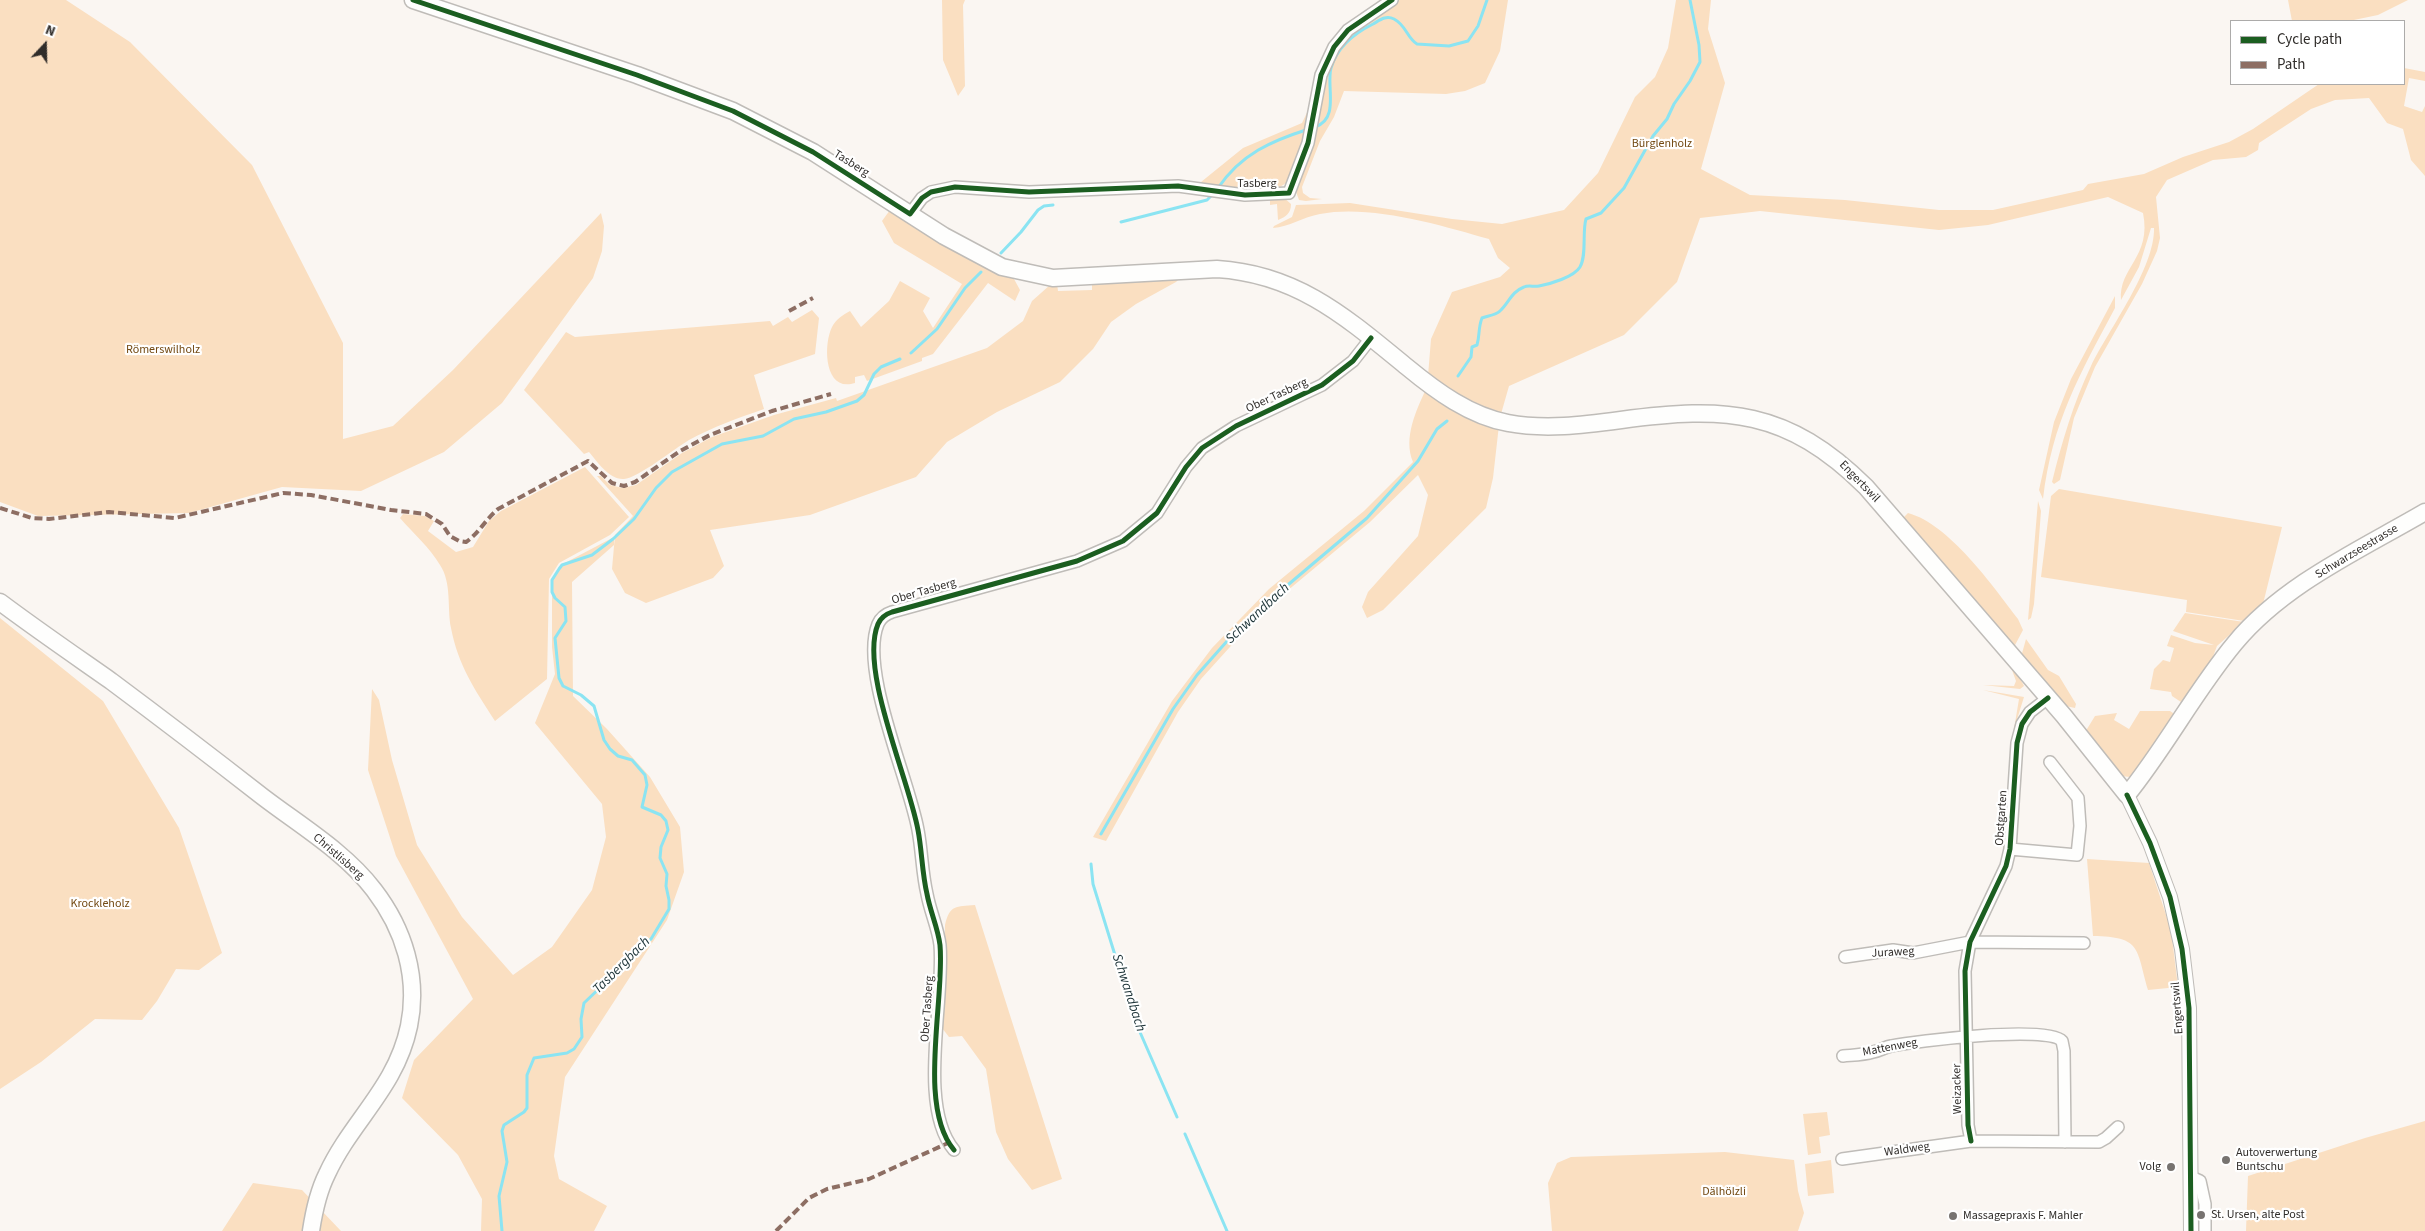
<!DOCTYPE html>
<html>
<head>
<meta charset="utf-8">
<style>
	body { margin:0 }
	#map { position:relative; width:2425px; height:1231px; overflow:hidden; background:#faf6f2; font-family:"Source Sans 3",sans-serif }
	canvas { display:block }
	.legend { position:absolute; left:2230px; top:20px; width:175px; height:65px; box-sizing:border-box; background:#fff; border:1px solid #acabaa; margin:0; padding:6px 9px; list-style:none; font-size:15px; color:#302d2a }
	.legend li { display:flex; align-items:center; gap:10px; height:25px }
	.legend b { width:25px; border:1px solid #acabaa }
	.north { position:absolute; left:20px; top:20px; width:50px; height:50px; -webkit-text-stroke:4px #fff; paint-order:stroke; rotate:21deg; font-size:14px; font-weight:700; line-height:20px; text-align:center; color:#302d2a }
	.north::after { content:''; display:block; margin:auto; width:18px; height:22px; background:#302d2a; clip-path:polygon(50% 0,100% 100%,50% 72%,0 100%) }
</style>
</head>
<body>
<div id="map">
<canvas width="2425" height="1231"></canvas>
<ul class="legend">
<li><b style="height:6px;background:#1b5e20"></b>Cycle path</li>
<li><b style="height:6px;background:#8d6e63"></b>Path</li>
</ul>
<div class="north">N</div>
</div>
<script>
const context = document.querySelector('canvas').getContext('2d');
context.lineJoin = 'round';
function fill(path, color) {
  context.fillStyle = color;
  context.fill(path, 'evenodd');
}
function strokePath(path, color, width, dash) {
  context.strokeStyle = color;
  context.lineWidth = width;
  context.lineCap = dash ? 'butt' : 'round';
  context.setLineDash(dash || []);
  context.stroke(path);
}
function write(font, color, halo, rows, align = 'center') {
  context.font = font + ' "Source Sans 3",sans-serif';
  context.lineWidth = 4.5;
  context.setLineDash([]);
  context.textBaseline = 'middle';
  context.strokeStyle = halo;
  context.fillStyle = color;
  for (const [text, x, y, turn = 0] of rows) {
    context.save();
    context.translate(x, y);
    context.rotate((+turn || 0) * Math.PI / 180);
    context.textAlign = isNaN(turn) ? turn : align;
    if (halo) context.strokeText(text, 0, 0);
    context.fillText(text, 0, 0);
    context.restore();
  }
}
fill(new Path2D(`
	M0 0H66L130 42 252 165 343 343V439L393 426 453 370 601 213 604 226 602 251 593 278 502 403 444 452 361 491 282 487 189 513 38 516 0 502Z
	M942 0H965L963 5 965 86 958 96 943 60Z
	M1399 0H1508L1500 51 1485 83 1465 91 1446 94 1344 91 1334 117 1320 141 1302 187 1303 193 1310 198 1322 199 1306 201 1299 200 1291 178C1271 202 1233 189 1206 186L1201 182 1243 148 1302 123 1338 48 1353 31Z
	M1676 0H1711L1708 29 1725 83 1701 169 1750 195 1845 200 1939 210H1993L2083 190 2088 184 2144 174 2183 157 2229 142 2253 129 2319 84H2404V68L2425 72V81L2409 78 2404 106 2422 112 2425 106V176L2411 160 2403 129 2387 123 2369 98 2335 100 2311 109 2259 143 2258 150 2246 157 2213 160 2167 180 2156 197 2160 238 2157 251 2142 284 2095 367 2074 418 2060 480 2054 484 2052 482C2062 442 2073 404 2091 366 2109 329 2155 268 2154 228H2151L2139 267 2121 300C2118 268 2152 257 2143 213L2108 197 1988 225 1939 230 1760 211 1700 218 1677 282 1624 335 1509 386 1501 414 1459 396 1428 376 1431 339 1452 292 1500 277 1510 268 1498 258 1489 239C1441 225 1369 204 1320 214 1303 217 1289 227 1273 228L1274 226 1292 217 1296 205 1350 203 1452 219 1502 224 1564 210 1598 173 1635 97 1655 77 1668 48Z
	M2288 0H2408L2378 15 2349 21H2292Z
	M1283 197 1291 204C1291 213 1286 217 1278 220L1277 204 1270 205V198Z
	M890 210 980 265 1014 279 1020 290 1015 301 988 283 933 354 922 358V361L867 381 864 375 855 377V383C824 393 823 345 832 327 836 319 843 315 850 311L861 327 889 301 900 281 930 298 923 311 933 328 962 284 894 243 882 221Z
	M1182 276 1176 282 1136 304 1111 322 1093 349 1060 382 997 412 947 442 916 477 810 515 710 530 724 566 713 578 646 603 625 593 612 569 615 535 633 516 597 476H601L610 485 623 488 636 485 682 453 712 437 774 415 836 398 837 401 987 348 1023 321 1032 301 1050 285 1057 284 1058 291 1092 290V282Z
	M2115 296V308C2080 374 2052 422 2043 499L2039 490 2054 422 2071 379Z
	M812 310 819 318 815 354 754 375 764 409C738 418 713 427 689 440 674 449 638 478 624 479 609 480 597 461 589 452L584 454 524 390 566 332 575 337 770 321 773 326 788 317 792 322Z
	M1426 389 1499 425 1493 478 1486 508 1383 610 1367 618 1362 607 1368 592 1418 536 1428 495 1418 475 1370 522 1275 601 1248 627 1201 679 1178 712 1106 841 1093 837 1172 701 1212 648 1269 589 1364 511 1413 462C1403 438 1416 411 1426 389Z
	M585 467 629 517 610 535 559 563 549 579 547 679 495 721C475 690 458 665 451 628 447 608 452 583 440 565 430 548 413 533 400 518L403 514 425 516 434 521 428 531 456 552 473 547 489 521 501 511Z
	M2059 489 2282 527 2263 604 2244 621 2186 612 2187 600 2041 577 2051 496Z
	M2038 501 2041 511 2034 604 2031 618 2028 620Z
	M1908 513C1949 524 1993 586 2018 619L2023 630 2014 647 1901 520Z
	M614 537V545L572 582 573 696 607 729 650 777 680 827 684 872 667 920 565 1077 554 1156 559 1179 607 1206 594 1231H481L482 1199 458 1155 402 1098 414 1060 473 999 396 856 368 770 372 689 379 700 392 760 417 845 462 917 513 975 552 947 592 890 606 837 602 804 535 723 555 674 552 647V580L561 565Z
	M2185 613 2244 622 2217 646 2211 662 2181 702 2172 696 2171 692 2150 689 2154 669 2163 660 2170 662 2174 648 2167 646 2171 635 2195 643 2214 645 2173 631Z
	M0 618 103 701 179 828 222 953 199 970 176 969 157 1001 142 1020 95 1019 41 1062 0 1089Z
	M2026 639 2048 670 2059 676 2076 704 2075 708 2061 705 2021 657Z
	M2014 667 2024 686 2020 689 1983 685 2014 686 2016 681 2012 670Z
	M1983 690 2024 697 2014 729 2019 699Z
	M2140 711H2170L2176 715 2135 775 2130 777 2121 776 2087 737V729L2095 716 2117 713 2114 720 2129 729Z
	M2087 859 2149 863 2171 930 2178 987 2148 990C2136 947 2141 937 2093 936Z
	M975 905 1062 1179 1032 1190 1008 1159 996 1132 986 1069 962 1036 949 1037 942 1028 945 925C950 904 956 907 975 905Z
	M1827 1112 1830 1135 1819 1137 1821 1153 1808 1155 1803 1114Z
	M2425 1121V1231H2246L2248 1176 2365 1138Z
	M1725 1152 1794 1160 1798 1191 1804 1213 1798 1231H1552L1548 1183 1557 1163 1571 1157Z
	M1831 1160 1834 1193 1808 1196 1805 1164Z
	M253 1183 302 1190 341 1231H222Z`), '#fadfc1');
strokePath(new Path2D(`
	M1315 127C1340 119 1326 86 1331 68 1337 47 1355 33 1373 24 1380 20 1386 15 1394 19 1406 25 1407 38 1417 44L1449 46 1468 41 1478 26 1487 0
	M1218 188C1241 154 1271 141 1309 129
	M1121 222 1207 200 1214 193
	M1001 253 1021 232 1038 210 1044 206 1053 205
	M911 353 937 329 965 288 981 272
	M1458 376 1471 357 1472 347 1477 345C1480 335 1478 328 1482 318 1487 316 1496 315 1500 311 1509 303 1511 292 1524 287 1528 285 1534 287 1539 286 1550 284 1574 277 1580 267 1587 255 1582 232 1586 219L1601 213 1624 188 1653 136 1667 119 1674 104 1690 81 1700 62 1699 45 1690 0
	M1101 834 1173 709 1197 675 1244 622 1367 518 1418 461 1437 429 1447 421
	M1091 864 1093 884 1136 1023 1177 1117
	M1185 1134 1227 1231
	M502 1231 499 1196 507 1162 502 1131 504 1125 524 1112 527 1108V1075L534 1058 567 1053 574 1049 582 1037 581 1019 584 1003 651 939 669 909V900L666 886 667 874 660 858 661 847 668 830 666 821 661 815 642 807 647 785 645 775 632 760 618 756 610 749 604 740 594 706 581 695 563 686 559 678 555 638 566 621 565 607 555 598 552 592V580L559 569 562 565 592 555 613 539 634 519 656 488 672 472 722 444 763 436 794 419 826 412 857 401 864 395 874 374 881 367 900 359`), '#8be4f2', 3);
const minor = new Path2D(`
	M1289 193 1308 143 1321 75 1334 47 1348 30 1392 0
	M910 214 922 198 931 192 955 187 1029 192 1178 186 1245 195 1289 193
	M2010 849 2077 855 2080 826 2078 798 2050 762
	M1845 957 1893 950 1913 953 1970 942 2084 943
	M1843 1056C1853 1055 1863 1055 1873 1052 1880 1051 1885 1047 1891 1046 1916 1041 2048 1025 2062 1041L2064 1051 2065 1142
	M1971 1141 1968 1125 1965 971 1970 942 2006 866 2010 849 2017 743 2022 724 2030 712 2048 698
	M954 1150C917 1106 945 1000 940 945 938 928 930 911 927 894 922 873 922 851 918 830 909 779 859 670 878 624 881 617 886 614 892 612L1077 561 1123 541 1157 513 1186 467 1202 448 1236 426 1322 385 1353 361 1371 338
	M1842 1159 1971 1141 2099 1142 2106 1138 2118 1127
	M2191 1177 2200 1181 2205 1204V1231`);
const tertiary = new Path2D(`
	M2127 795 2150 843 2170 897 2182 949 2189 1008 2191 1231`);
const secondary = new Path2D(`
	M413 0 637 75 733 111 813 152 944 236 1002 267 1053 278 1217 269C1298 274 1347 318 1407 367 1436 391 1470 416 1508 423 1545 430 1583 425 1621 420 1726 406 1787 409 1866 487L2064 716 2127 795C2166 747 2195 691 2235 643 2284 584 2360 550 2425 512
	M0 602C36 629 74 655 111 681 162 719 213 758 263 797 301 826 345 852 374 890 404 929 419 977 409 1026 396 1088 352 1120 327 1174 318 1192 314 1211 311 1231`);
strokePath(minor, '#bfbcb8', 14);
strokePath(tertiary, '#bfbcb8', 16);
strokePath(secondary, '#bfbcb8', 19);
strokePath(minor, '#fefefd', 11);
strokePath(tertiary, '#fefefd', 14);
strokePath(secondary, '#fefefd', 16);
strokePath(new Path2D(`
	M789 311 813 298
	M0 508 32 518 49 519 109 512 175 518 283 493 311 495 391 510 426 514 442 524 450 536 459 541 466 542C479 533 486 519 498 509L588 461 612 483 624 486 635 482 680 451 710 435 772 411 831 394
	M776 1231 809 1198 827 1189 869 1179 948 1143`), '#8d6e63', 4, [8, 4]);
strokePath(new Path2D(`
	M413 0 637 75 733 111 813 152 910 214 922 198 931 192 955 187 1029 192 1178 186 1245 195 1289 193 1308 143 1321 75 1334 47 1348 30 1392 0
	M2127 795 2150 843 2170 897 2182 949 2189 1008 2191 1231
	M1971 1141 1968 1125 1965 971 1970 942 2006 866 2010 849 2017 743 2022 724 2030 712 2048 698
	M954 1150C917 1106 945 1000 940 945 938 928 930 911 927 894 922 873 922 851 918 830 909 779 859 670 878 624 881 617 886 614 892 612L1077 561 1123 541 1157 513 1186 467 1202 448 1236 426 1322 385 1353 361 1371 338`), '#1b5e20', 5);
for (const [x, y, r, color] of [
	[2226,1160,5,"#777370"],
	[2171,1167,5,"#777370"],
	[2201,1215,5,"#777370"],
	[1953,1216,5,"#777370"]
]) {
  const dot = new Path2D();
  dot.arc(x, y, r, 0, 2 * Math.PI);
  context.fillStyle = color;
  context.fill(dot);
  strokePath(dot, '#fff', 2);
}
write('12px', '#734a13', '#fff', [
	["Bürglenholz",1662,144],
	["Römerswilholz",163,350],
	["Krockleholz",100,904],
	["Dälhölzli",1724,1192]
]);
write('12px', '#302d2a', '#fff', [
	["Tasberg",851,164,32],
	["Tasberg",1257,184],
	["Ober Tasberg",1277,396,-25],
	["Engertswil",1859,482,46],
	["Schwarzseestrasse",2357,552,-31],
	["Ober Tasberg",924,592,-16],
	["Obstgarten",2002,818,-86],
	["Christlisberg",338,857,41],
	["Juraweg",1893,953,-3],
	["Engertswil",2178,1008,-94],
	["Ober Tasberg",928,1009,-86],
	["Mattenweg",1890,1048,-11],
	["Weizacker",1958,1089,-91],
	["Waldweg",1907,1150,-8]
]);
write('12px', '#302d2a', '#fff', [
	["Autoverwertung",2236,1153],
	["Buntschu",2236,1167],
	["Volg",2161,1167,"right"],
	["St. Ursen, alte Post",2211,1215],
	["Massagepraxis F. Mahler",1963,1216]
], 'left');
write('italic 14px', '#21373b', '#fff', [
	["Schwandbach",1258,614,-43],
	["Tasbergbach",622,966,-45],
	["Schwandbach",1128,993,72]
]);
</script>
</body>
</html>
